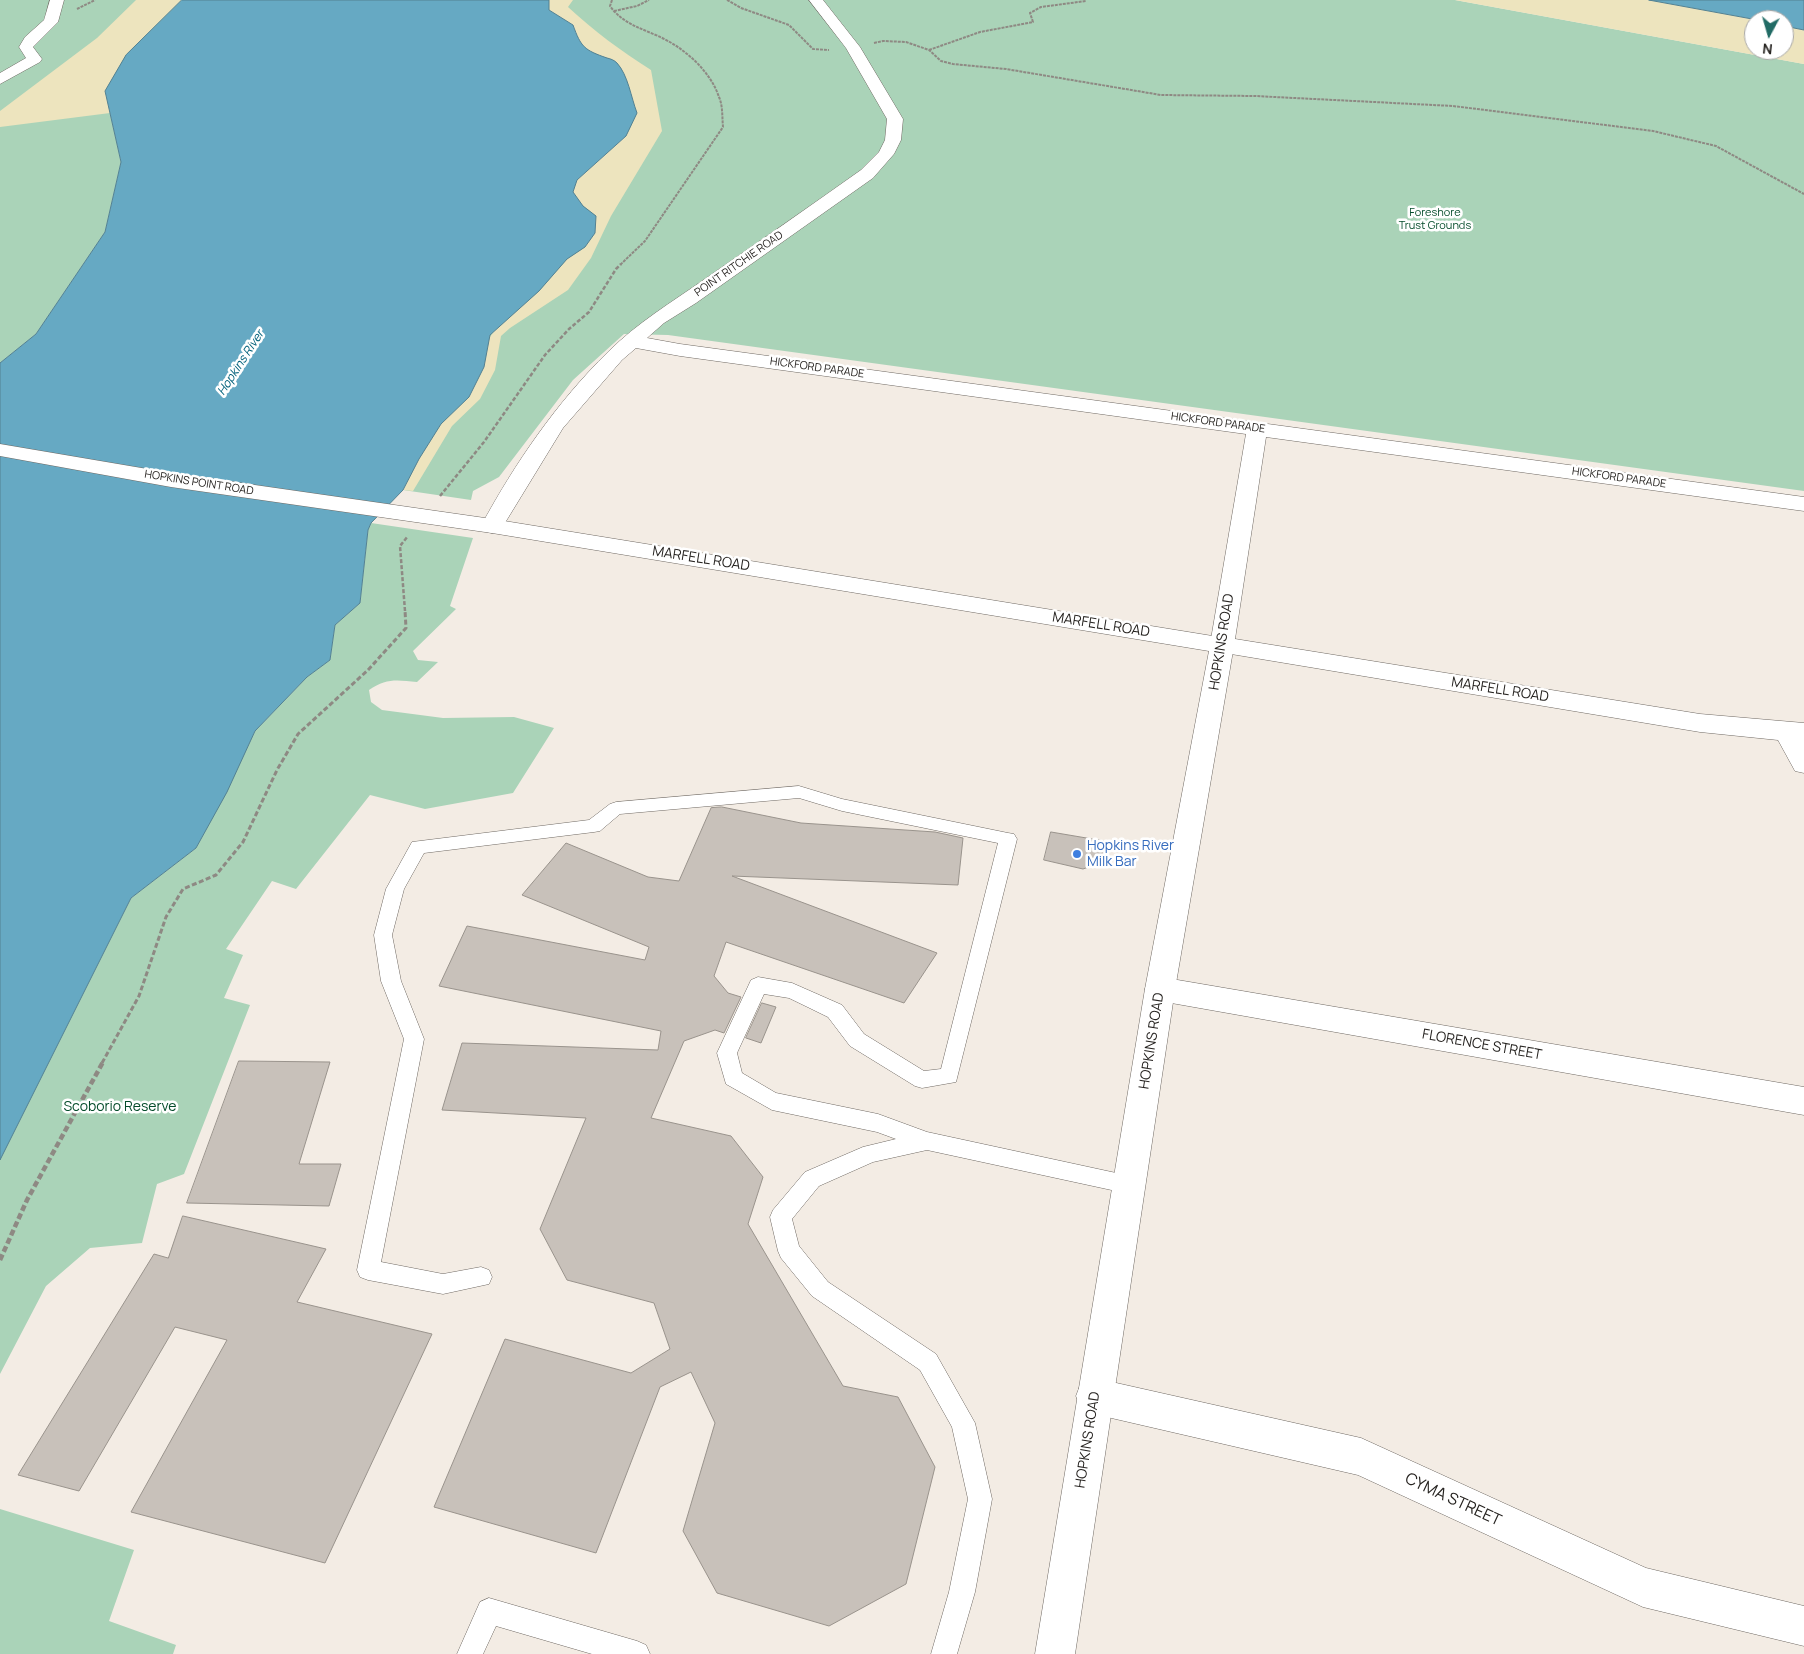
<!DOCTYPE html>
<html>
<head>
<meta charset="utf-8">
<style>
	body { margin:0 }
	#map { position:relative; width:1804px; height:1654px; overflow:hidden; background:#f3ece4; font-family:Manrope,sans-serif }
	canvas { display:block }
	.north { position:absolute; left:1744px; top:10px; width:50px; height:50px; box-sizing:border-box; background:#fff; border:1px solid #a8a7a6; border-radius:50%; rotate:186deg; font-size:14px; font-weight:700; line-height:20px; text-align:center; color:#262320 }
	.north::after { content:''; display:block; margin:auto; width:18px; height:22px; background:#216b65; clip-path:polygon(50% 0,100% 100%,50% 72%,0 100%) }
</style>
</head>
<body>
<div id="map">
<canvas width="1804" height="1654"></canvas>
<div class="north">N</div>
</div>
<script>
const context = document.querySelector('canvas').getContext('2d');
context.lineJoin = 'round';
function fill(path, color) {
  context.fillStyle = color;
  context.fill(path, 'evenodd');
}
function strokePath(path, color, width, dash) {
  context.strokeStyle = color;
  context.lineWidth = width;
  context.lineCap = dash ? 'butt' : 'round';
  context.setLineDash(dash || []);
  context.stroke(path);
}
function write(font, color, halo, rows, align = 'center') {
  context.font = font + ' Manrope,sans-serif';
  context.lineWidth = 5;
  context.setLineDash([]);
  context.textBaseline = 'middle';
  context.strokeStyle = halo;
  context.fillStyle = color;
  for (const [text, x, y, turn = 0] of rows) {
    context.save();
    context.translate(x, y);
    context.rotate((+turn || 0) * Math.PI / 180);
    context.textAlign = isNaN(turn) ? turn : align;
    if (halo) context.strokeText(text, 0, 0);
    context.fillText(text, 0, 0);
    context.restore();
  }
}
fill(new Path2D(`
	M0 0H183L105 91 121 162 105 232 36 334 0 363Z
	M564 0H1455L1804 64V491L668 335 624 334 573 380 499 477 473 491 471 500 403 490 484 367 490 335 501 325 626 136 577 35Z
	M371 523 473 538 450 606 456 609 413 651 418 660 438 662 417 682C397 680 386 678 369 690L371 702 382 710 443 718 514 717 554 728 513 793 425 809 370 795 296 889 272 881 226 949 243 955 224 998 250 1005 184 1174 157 1184 142 1243 90 1248 46 1286 0 1374V1159L131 898 196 848 255 731 307 677 330 660 335 625 360 603 368 530Z
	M0 1509 134 1550 109 1621 176 1645 173 1654H0Z`), '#aad3b8');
fill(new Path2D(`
	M136 0H182L126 55 105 91 110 113 0 127V111L97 38Z
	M549 0H573L568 7C594 31 621 51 651 70L662 131 611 216 591 258 568 290 510 328 501 336 495 370 480 399 452 426 413 491 403 490 427 423 498 326 539 291 567 259 585 247 596 216 583 206 572 192 577 180 626 136 637 113C631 98 628 75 617 63 614 60 611 59 607 58 584 50 581 47 573 25L549 10Z
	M1455 0H1649L1750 18 1758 20H1754V50H1784V26L1804 30V64Z`), '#ede4be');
const water = new Path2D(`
	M182 0H549V10L573 25C581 47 584 50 607 58 611 59 614 60 617 63 628 75 631 97 637 113L626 136 577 180 573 192 583 206 596 216 595 233 585 247 567 259 539 291 490 335 484 367 469 397 441 424 419 459 403 490 371 523 368 530 360 603 335 625 330 660 307 677 255 731 227 792 196 848 131 898 0 1160V363L36 334 105 232 121 162 105 91 126 55Z
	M1649 0H1804V30L1784 26V20H1758Z`);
fill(water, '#66a9c3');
strokePath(water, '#538192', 1);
const building = new Path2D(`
	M722 807 801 823 935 832 963 838 958 885 732 876 937 953 904 1003 726 942 714 976 728 993 741 997 724 1033 715 1030 684 1041 651 1118 731 1136 763 1177 748 1224 843 1386 898 1397 935 1467 906 1584 829 1626 717 1593 683 1531 715 1423 691 1372 660 1387 596 1553 434 1507 505 1339 631 1373 670 1349 654 1303 567 1280 540 1229 586 1118 442 1110 462 1043 658 1050 661 1031 439 986 467 926 645 960 649 947 522 895 566 843 648 877 679 881 711 808Z
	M1051 832 1110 842 1105 861 1083 869 1044 860Z
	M762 1003 776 1007 761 1043 746 1038Z
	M239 1061 330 1062 299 1164H341L329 1206 187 1203Z
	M183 1216 326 1249 297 1302 432 1334 325 1563 131 1512 227 1340 175 1327 79 1491 18 1475 154 1254 168 1258Z`);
fill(building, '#c8c1ba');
strokePath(building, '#99938c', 1);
const lane = new Path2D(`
	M799 786 842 799 1008 833 1014 834 1017 839 956 1082 922 1088 915 1086 850 1046 828 1017 789 998 764 994 737 1053 742 1073 776 1093 878 1114 927 1132 1130 1176 1138 1178 1141 1185 1138 1192 1130 1194 927 1150 873 1162 819 1186 792 1219 799 1246 828 1282 936 1354 975 1423 992 1499 975 1592 957 1654H931L949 1592 968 1499 952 1427 920 1370 812 1296 781 1258 778 1251 770 1217 773 1210 805 1172 863 1147 896 1139 877 1132 772 1110 726 1084 717 1053 751 980 758 977 792 983 842 1005 864 1034 924 1071 941 1069 998 843 842 811 799 798 620 814 600 831 594 832 424 853 404 889 392 935 401 981 424 1039 381 1262 443 1274 481 1267 489 1270 492 1277 489 1284 443 1294 368 1280 360 1277 357 1270 404 1039 381 981 374 935 386 889 412 842 589 820 610 804 616 802Z
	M489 1598 637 1641 646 1645 650 1654H592L496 1626 483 1654H457L480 1602Z`);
const street = new Path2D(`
	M50 0H64L58 22 33 47 42 59 40 62 0 84V73L26 58 19 47 25 37 44 20Z
	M809 0H823L860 47 903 119 901 140 894 154 873 178 696 303 664 323 647 338 680 344 1804 497V511L1266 437 1235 639 1700 714 1804 723V773L1795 771 1778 740 1700 732 1213 651 1210 645 1246 434 680 356 636 348 622 360 563 428 500 531 492 533 484 531 481 526C515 463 557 402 608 352 637 323 672 302 705 279 757 243 809 207 861 170L879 152 885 140 887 119 846 48Z
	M1160 977 1804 1087V1115L1160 1001 1149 998 1145 989 1149 980Z
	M1094 1378 1361 1438 1646 1568 1804 1606V1646L1643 1607 1358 1475 1094 1414 1081 1409 1076 1396 1081 1383Z`);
const secondary = new Path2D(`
	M0 444 171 473 492 519 1231 639 1234 645 1175 989 1075 1654H1035L1145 989 1209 651 492 533 171 487 0 456Z`);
strokePath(lane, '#6f6963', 1);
strokePath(street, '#6f6963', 1);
strokePath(secondary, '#6f6963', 1);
strokePath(new Path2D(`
	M612 0 610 6C622 23 640 28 658 36 683 47 710 70 719 97 723 106 722 117 723 127L645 241 620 265
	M727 0 741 8 789 25 813 49 829 50
	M77 9 95 0
	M614 11 637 6 649 0
	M874 43 883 41 906 42 929 50 941 61 953 64 1006 69 1161 95 1255 96 1453 106 1653 131 1716 146 1804 194
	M929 50 980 32 1033 22 1030 13 1041 7 1086 1`), '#8e8983', 2, [3, 1]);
strokePath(new Path2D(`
	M440 496 484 442 545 355 569 329 589 312 616 269 621 264
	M405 611 400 546 408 536`), '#8e8983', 2.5, [4, 2]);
strokePath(new Path2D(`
	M102 1063 139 996 166 917 183 889 216 875 243 842 277 770 298 734 368 670 406 628 405 610`), '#8e8983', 3, [5, 2.5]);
strokePath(new Path2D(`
	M0 1260 27 1200 103 1062`), '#8e8983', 4.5, [6, 3]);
fill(lane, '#fff');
fill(street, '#fff');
fill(secondary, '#fff');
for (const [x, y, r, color] of [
	[1077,854,5,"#3f7fe0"]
]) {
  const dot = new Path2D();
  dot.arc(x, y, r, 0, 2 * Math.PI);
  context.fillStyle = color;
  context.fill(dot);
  strokePath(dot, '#fff', 2);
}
write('11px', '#054c2b', '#fff', [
	["Foreshore",1435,213],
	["Trust Grounds",1435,226]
]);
write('11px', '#262320', '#fff', [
	["POINT RITCHIE ROAD",739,264,-35],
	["HICKFORD PARADE",817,368,8],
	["HICKFORD PARADE",1218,423,8],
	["HICKFORD PARADE",1619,478,8],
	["HOPKINS POINT ROAD",199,483,9]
]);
write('italic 12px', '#00607a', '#fff', [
	["Hopkins River",241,363,-57]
]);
write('14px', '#262320', '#fff', [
	["MARFELL ROAD",701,559,9],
	["MARFELL ROAD",1101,625,9],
	["HOPKINS ROAD",1222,642,-81],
	["MARFELL ROAD",1500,690,9],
	["HOPKINS ROAD",1152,1041,-81],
	["FLORENCE STREET",1482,1045,10],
	["HOPKINS ROAD",1088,1440,-81]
]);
write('14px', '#366cbe', '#fff', [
	["Hopkins River",1087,846],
	["Milk Bar",1087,862]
], 'left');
write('14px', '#054c2b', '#fff', [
	["Scoborio Reserve",120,1107]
]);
write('16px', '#262320', '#fff', [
	["CYMA STREET",1453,1500,25]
]);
</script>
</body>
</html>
